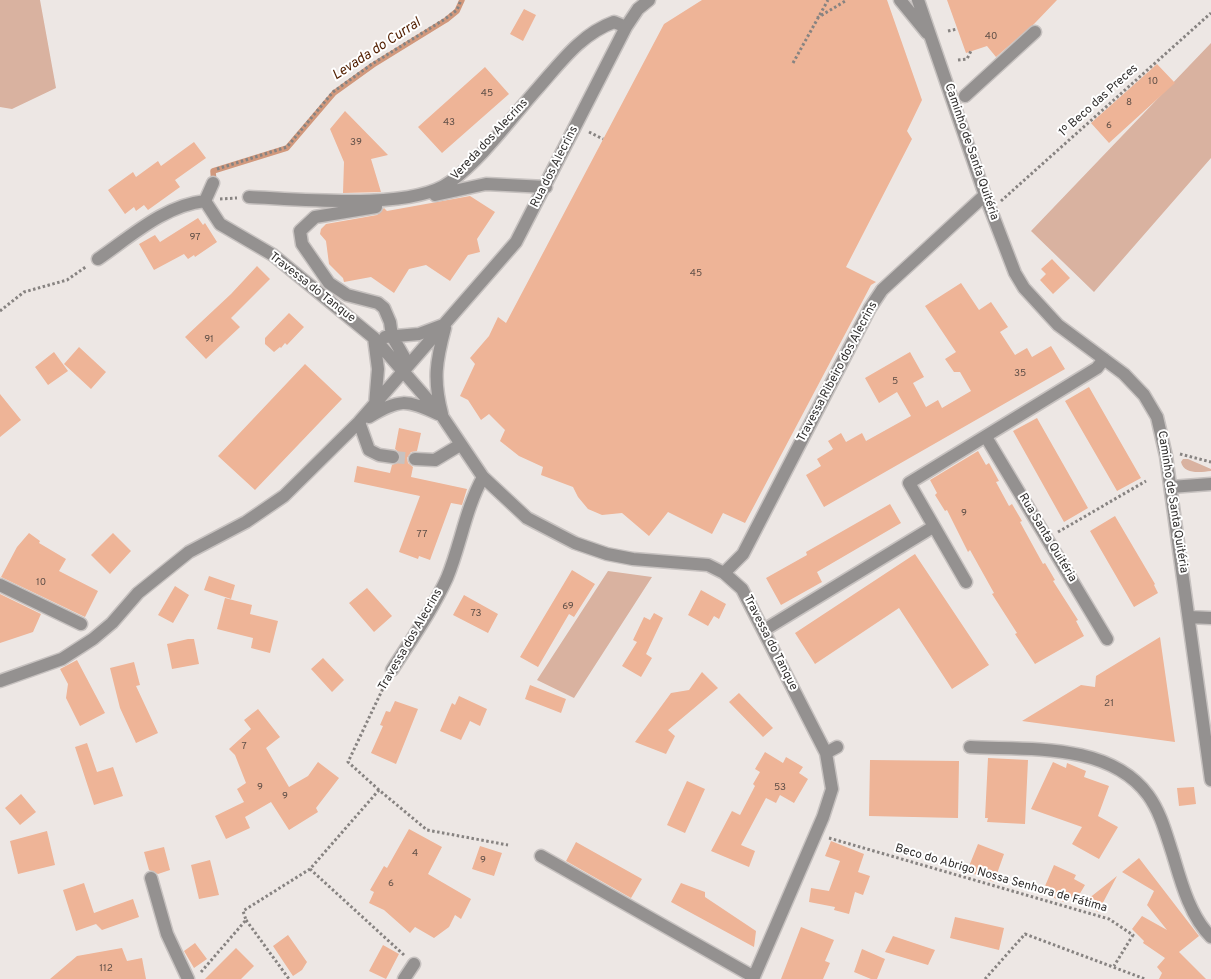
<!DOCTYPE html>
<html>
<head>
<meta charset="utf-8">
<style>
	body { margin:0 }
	canvas { display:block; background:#ede7e4 }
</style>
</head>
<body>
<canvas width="1211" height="979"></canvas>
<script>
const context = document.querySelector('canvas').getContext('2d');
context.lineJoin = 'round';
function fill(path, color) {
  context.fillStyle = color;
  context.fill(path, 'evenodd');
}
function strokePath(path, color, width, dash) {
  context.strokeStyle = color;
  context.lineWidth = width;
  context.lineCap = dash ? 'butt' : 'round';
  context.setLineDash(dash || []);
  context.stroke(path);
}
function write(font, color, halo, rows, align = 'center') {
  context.font = font + ' Overpass,sans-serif';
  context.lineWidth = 4;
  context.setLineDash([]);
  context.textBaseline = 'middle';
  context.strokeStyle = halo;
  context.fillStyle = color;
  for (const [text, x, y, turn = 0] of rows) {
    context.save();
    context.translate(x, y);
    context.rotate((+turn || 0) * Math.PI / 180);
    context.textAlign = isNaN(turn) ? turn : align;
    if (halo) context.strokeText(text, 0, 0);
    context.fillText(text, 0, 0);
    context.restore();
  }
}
fill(new Path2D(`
	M0 0H40L56 88 12 109 0 107Z
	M1211 43V158L1094 292 1031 231Z
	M1188 459 1211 469V471C1201 472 1184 475 1181 462L1183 459Z
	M608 571 652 577 574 698 537 680Z`), '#d9b2a0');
strokePath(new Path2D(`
	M214 183 213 171 287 148 334 93 373 65 446 20 457 11 462 0`), '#d1987c', 5.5);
fill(new Path2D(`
	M702 0H887L922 100 907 131 912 139 846 267 876 282 871 285 861 304 745 523 723 513 712 534 668 512 649 536 622 513 602 515 588 509 578 497 573 487 541 475 543 467 519 456 500 441 505 430 489 414 481 420 468 400 460 396 475 364 470 358 489 336 498 317 506 323 664 24Z
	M947 0H1057L1034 24 996 57 987 46 966 53Z
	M524 9 536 15 523 41 510 34Z
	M1157 64 1175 83 1109 143 1091 123Z
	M485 67 509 94 442 153 418 127Z
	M345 111 388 155 371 159 381 192 343 193 344 162 330 129Z
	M194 142 206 158 175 180 180 187 148 210 144 205 136 211 134 207 125 214 108 190 133 172 136 177 158 161 161 166Z
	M470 196 495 212 477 239 480 252 468 255 450 281 426 265 409 269 394 293 371 277 344 282 343 278 329 264 326 241 320 234 321 229 326 224 377 215 384 208 387 211Z
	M198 218 203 225 205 223 217 242 195 257 194 255 188 259 184 254 154 270 139 244 155 235 160 242Z
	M1052 259 1070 278 1053 294 1040 280 1046 274 1041 269Z
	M257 266 270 279 231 318 240 327 206 359 185 337 231 294Z
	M961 283 979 310 991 302 1008 327 1000 332 1015 355 1027 348 1032 357 1051 346 1065 369 824 507 806 475 821 466 817 459 833 449 828 441 841 433 846 442 862 433 866 441 911 416 897 392 879 403 865 378 910 352 924 377 913 383 926 407 938 400 942 408 971 391 960 372H954L945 359 956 352 925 306Z
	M289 313 304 327 287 345 285 343 281 348 280 347 274 352 265 344V338Z
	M79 347 106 372 91 389 64 364Z
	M54 352 68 371 48 385 35 367Z
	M305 364 342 399 255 490 218 456Z
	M1089 387 1141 478 1117 491 1065 401Z
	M0 394 21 420 0 437Z
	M1037 418 1088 508 1064 522 1013 431Z
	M399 428 421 433 417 451 411 452 407 458 408 463 413 467 411 477 467 489 462 505 451 503 430 560 419 556 418 559 399 552 420 496 354 482 357 466 390 473 392 465 399 462 401 454 395 449Z
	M978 451 986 465 989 463 999 481 996 482 1009 506 1012 504 1022 521 1020 522 1043 564 1045 563 1055 580 1053 581 1078 620 1076 621 1084 636 1035 664 1015 634 1017 633 992 594 994 593 970 550 968 552 947 510 945 511 935 495 937 493 930 480Z
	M890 504 901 523 817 572 822 582 781 605 766 578 807 555 806 552Z
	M1115 516 1155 584 1154 585 1158 593 1134 607 1090 531Z
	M29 533 40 541 39 543 66 559 59 571 98 591 85 617 1 577 17 547Z
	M113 533 131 551 110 574 91 555Z
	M915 554 989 665 952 689 899 608 815 664 795 633Z
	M572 570 595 584 574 617 569 614 538 667 520 657Z
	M209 576 235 585 231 599 204 590Z
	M175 586 189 595 173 623 158 615Z
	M367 588 392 616 374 632 349 603Z
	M701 590 726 604 719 619 714 616 708 626 688 615Z
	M0 594 41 614 33 632 0 643Z
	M464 595 498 614 488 633 453 615Z
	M225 598 252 605 250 614 278 621 270 653 251 648 253 638 217 629Z
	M654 613 663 618 646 654 652 658 641 677 622 666 637 642 633 640 644 617 650 620Z
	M1160 637 1175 742 1022 721 1081 685 1095 687 1096 676Z
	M188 639H194L199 664 172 669 167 644Z
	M323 658 344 680 332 692 311 669Z
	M77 660 105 713 80 726 66 698 68 684 60 669Z
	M134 662 140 685 136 686 158 733 136 743 120 708 110 668Z
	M702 672 718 688 668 730 675 736 666 754 635 742 671 693 689 690Z
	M530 685 566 699 561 713 525 699Z
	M739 693 773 728 763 737 729 702Z
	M459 696 487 709 480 726 470 721 461 740 440 731 452 703 455 705Z
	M395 701 418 709 396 764 371 753 383 726 380 725 386 711 390 712Z
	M258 709 280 737 266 748 289 787 308 776 318 762 339 778 316 808 318 812 289 830 271 802 245 817 250 828 226 839 215 816 244 802 237 789 246 783 235 755 229 749 251 729 244 720Z
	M87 743 97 772 113 767 123 796 94 805 75 747Z
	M765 752 783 763 786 757 803 767 799 773 808 779 794 803 780 795 776 803 766 798 741 845 755 851 749 867 711 851 732 811 740 815 755 786 753 784 760 772 755 769Z
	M988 758 1028 760 1025 824 987 822 988 818H985Z
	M870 760 959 761 958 818 869 816Z
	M1053 762 1066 768 1067 763 1086 771 1084 777 1109 786 1098 816 1118 827 1099 859 1072 844 1082 827 1031 809Z
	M687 781 705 789 685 833 667 825Z
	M1194 787 1196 804 1179 806 1177 788Z
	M21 794 36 812 20 825 5 808Z
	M409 829 442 847 428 874 471 899 461 919 455 915 449 927 434 938 415 927 410 933 384 910 369 903 374 892 370 890 384 866 387 868Z
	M47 831 55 865 18 874 10 841Z
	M831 841 864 854 858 872 870 876 863 895 855 892 849 914 834 910 835 907 809 902 811 888 829 891 840 861 825 856Z
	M576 842 642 879 631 898 566 861Z
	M978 844 1004 854 994 882 967 871Z
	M480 846 502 853 494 876 472 869Z
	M164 847 170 870 158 874 149 870 144 852Z
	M1139 858 1199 936 1179 952 1206 979H1159L1162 973 1157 967 1165 958 1143 943 1144 941 1132 929 1142 916 1167 930 1147 905 1154 891 1122 872Z
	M210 860 219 895 199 899 191 865Z
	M1054 865 1076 875 1074 879 1085 885 1076 900 1067 895 1064 902 1042 893Z
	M1117 876 1098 912 1083 903Z
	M84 883 94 913 133 899 139 917 102 930 96 924 76 931 63 890Z
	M681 883 705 892V897L756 931 754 947 671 902Z
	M955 917 1004 928 999 950 950 938Z
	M801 927 834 940 825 961 830 963 823 979H781Z
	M288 935 307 962 302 970 293 976 273 946Z
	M893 936 935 950 928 965 885 952Z
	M195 943 207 959 194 968 184 951Z
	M383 945 399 954 386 979 369 971Z
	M122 948 127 961 142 958 146 979H50L77 956Z
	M236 948 254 966 241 979H205Z
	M862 949 885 959 877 979H871L854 972Z`), '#eeb497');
strokePath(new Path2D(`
	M393 457 415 459`), '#c7c2c0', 12, [12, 6]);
const minor = new Path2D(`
	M900 0 927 33
	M918 0 985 195 1015 273 1024 288 1058 325 1124 374 1144 395 1157 417 1166 456 1211 780
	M965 96 1035 32
	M435 195 486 184 546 187
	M249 197C297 199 412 211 450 182 483 158 511 118 538 88 561 62 581 34 614 22L626 27
	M205 201 213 183
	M376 207 315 217 300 231 302 244 329 283 347 295 378 303 384 308 390 322 392 336 404 357 403 371
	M98 259C130 237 165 205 205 201L220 224 273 255 374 338 442 416 483 477 527 518 575 543 607 554 633 559 708 565 724 573 742 589 826 753 832 789 823 817 753 979
	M385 337 419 334 443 325
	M374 338 378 369 375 405
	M442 414C433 380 436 361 445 328
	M369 417C400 399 405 399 438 414
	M359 422 369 450 379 455 393 457
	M986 437 1107 639
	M415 459 435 460 460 445
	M1171 487 1211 484
	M724 573 743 554 870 308 882 290 985 195
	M966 582 909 483 1097 368 1104 359
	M0 585 81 624
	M1189 617 1211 618
	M764 630 933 527
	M392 670C411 640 432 611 447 578 461 544 465 510 483 477
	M0 681 62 659 93 639 112 623 138 593 189 552 246 522 284 496 359 422 516 242 626 27 638 9 649 0
	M970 747C1027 750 1109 742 1148 795 1161 813 1166 834 1173 855 1181 882 1190 916 1211 937
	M826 753 837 747
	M541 856 754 977
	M151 878 167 934 188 979
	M404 979 414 964`);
strokePath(minor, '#c7c2c0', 15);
strokePath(new Path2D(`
	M817 18 847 0
	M948 31 957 29
	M958 60 967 59 971 51
	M793 63 828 0
	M589 132 603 139
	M217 169 287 147 333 92 372 64 445 19 457 10 461 0
	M220 199 237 198
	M1001 201 1211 13
	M0 311 24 292 67 280 87 266
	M1180 454 1211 462
	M1058 532 1146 481
	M379 790 348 762 386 682
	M829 838 1109 919 1133 935 1114 966
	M246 920 289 979
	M404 955 310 869 379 790 427 830 508 845
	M201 972 246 920 243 911 310 869
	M985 979 1025 934 1145 979`), '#878381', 3, [2.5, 2.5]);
strokePath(minor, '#949190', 12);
write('10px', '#605048', null, [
	["40",991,37],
	["10",1153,82],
	["45",487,94],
	["8",1129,103],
	["43",449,123],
	["6",1109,126],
	["39",356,143],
	["97",195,238],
	["45",696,274],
	["91",209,340],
	["35",1020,374],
	["5",895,382],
	["9",964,514],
	["77",422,535],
	["10",41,583],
	["69",568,607],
	["73",476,614],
	["21",1109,704],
	["7",244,747],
	["9",260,788],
	["53",780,788],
	["9",285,797],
	["4",415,854],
	["9",483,861],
	["6",391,884],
	["112",106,969]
]);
write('12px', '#312f2e', '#fff', [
	["1º Beco das Preces",1099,101,-42],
	["Vereda dos Alecrins",490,140,-47],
	["Caminho de Santa Quitéria",971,152,71],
	["Rua dos Alecrins",555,167,-63],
	["Travessa do Tanque",312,288,38],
	["Travessa Ribeiro dos Alecrins",838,372,-62],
	["Caminho de Santa Quitéria",1172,502,81],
	["Rua Santa Quitéria",1047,538,59],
	["Travessa dos Alecrins",411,640,-60],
	["Travessa do Tanque",770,643,63],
	["Beco do Abrigo Nossa Senhora de Fátima",1001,879,16]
]);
write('italic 14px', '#521f00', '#fff', [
	["Levada do Curral",377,50,-33]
]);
</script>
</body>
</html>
